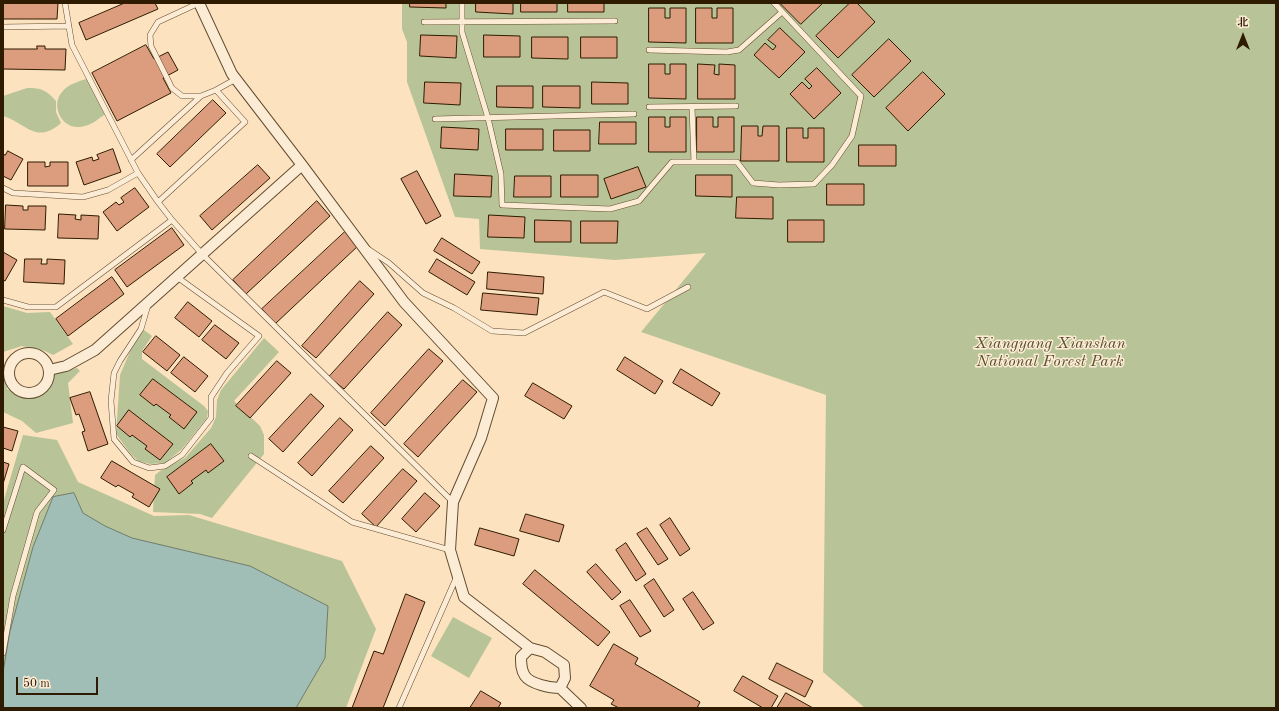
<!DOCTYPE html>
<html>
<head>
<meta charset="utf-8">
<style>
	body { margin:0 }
	#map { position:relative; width:1279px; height:711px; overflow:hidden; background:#fce2be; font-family:"Old Standard TT","Noto Serif SC",serif }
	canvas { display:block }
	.frame { position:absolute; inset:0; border:4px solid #2e1b00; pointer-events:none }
	.north { position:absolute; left:1223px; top:16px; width:40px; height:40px; -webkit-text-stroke:3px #fdecd5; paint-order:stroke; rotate:0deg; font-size:11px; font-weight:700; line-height:16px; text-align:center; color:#2e1b00 }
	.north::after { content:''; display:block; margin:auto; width:14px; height:18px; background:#2e1b00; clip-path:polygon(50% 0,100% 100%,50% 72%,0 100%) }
	.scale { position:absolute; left:16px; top:677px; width:82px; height:18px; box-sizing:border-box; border:2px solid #2e1b00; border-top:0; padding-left:5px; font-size:12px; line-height:14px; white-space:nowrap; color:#2e1b00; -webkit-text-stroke:3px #fdecd5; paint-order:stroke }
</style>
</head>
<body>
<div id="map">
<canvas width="1279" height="711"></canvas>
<div class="frame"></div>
<div class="north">北</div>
<div class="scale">50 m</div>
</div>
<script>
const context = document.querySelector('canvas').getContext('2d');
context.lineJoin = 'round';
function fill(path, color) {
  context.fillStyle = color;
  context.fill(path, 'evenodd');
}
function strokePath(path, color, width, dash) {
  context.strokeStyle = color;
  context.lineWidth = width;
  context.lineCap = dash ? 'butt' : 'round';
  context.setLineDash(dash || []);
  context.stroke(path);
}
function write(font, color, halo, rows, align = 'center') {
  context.font = font + ' "Old Standard TT",serif';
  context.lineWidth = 3;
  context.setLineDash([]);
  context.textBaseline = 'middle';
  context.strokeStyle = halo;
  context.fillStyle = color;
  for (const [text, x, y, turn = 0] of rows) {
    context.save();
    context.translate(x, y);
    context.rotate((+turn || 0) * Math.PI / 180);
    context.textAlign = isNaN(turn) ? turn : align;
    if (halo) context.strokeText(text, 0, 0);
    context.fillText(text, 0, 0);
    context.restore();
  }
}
fill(new Path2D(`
	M402 3H1276V708H865L823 672 826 395 641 332 706 253 615 260 480 249 479 219 455 217 407 82V42L402 29Z
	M89 78 107 113C98 119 91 126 80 127 62 129 50 106 62 92 68 84 80 81 89 78Z
	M27 88C42 88 46 90 56 101V112L61 123C36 145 26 123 3 116V96Z
	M3 306 27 313 50 312 73 344 53 355 45 351 22 346 3 352Z
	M144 330 152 336 142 351V359L204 406 208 411 207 418 182 449 165 463 150 464 138 461 130 453 116 434 120 375 131 349Z
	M264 338 279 352 234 401 260 426 264 435V454L212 518 200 514 153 512 155 475 160 471 185 458 211 428 216 417 217 400 221 390Z
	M77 368 80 371 68 383 73 423 36 433 22 421 3 412V379H6L7 389 23 397 45 393 53 383 54 373Z
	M23 435 57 440 78 482 154 516 189 515 342 561 376 629 346 708H3V503Z
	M453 617 492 638 469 678 431 656Z`), '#b8c497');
const water = new Path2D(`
	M74 493 83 513 105 526 132 538 250 566 328 606 325 658 296 708H3V672L10 631 33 547 53 497Z`);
fill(water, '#a0bdb6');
strokePath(water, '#727c6d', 1);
const building = new Path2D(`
	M3 3H58L57 19H3Z
	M125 3H155L158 9 86 40 79 23Z
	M410 3H446V8L410 7Z
	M476 3H513V14L476 12Z
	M521 3H557V12H521Z
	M568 3H604V12H568Z
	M780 3H823L801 24Z
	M850 3H857L875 22 838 58 816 36Z
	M649 8H665V18H670V8H686V43L649 42Z
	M696 8H712V18H717V8H733V43H696Z
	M780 28 805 52 779 78 754 55 765 43 773 50 776 46 768 40Z
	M421 35 457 36 456 58 420 56Z
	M484 35 520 36V57H484Z
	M532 37H568V59L532 58Z
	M581 37H617V58H581Z
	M889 39 911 61 874 97 852 75Z
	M146 45 154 59 168 52 178 70 163 78 171 93 117 121 92 73Z
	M37 46H45V49H66L65 70 3 69V49H37Z
	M649 64H665V74H670V64H686V99L649 98Z
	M698 64 715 65 714 74 719 75V64L735 65V99H698Z
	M817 68 841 93 814 119 790 94 802 82 809 89 812 86 805 79Z
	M923 72 945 94 908 131 886 108Z
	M425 82 461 83 460 105 424 103Z
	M592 82 628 83V104H592Z
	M497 86H533V108L497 107Z
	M543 86H580V108L543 107Z
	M213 100 226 113 170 167 157 154Z
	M649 117H665V127H670V117H686V152H649Z
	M697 117H713V127H718V117H734V152H697Z
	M600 122H636V144H599Z
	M742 126H758V136H762L763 126H779V161H741Z
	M442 127 479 129 478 150 441 148Z
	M787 128H803V138H808V128H824V162H787Z
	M506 129H543V150H506Z
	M554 130H590V151H554Z
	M859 145H896V166H859Z
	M113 149 121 172 84 185 76 162 92 157 93 161 99 159 97 155Z
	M8 151 23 159 11 180 3 176V154L5 155Z
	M28 162H45V167L50 166V162H68V186H28Z
	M258 165 270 178 212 230 200 216Z
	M638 167 646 187 611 199 604 179Z
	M417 171 441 216 426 224 401 179Z
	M455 174 492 176 491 197 454 196Z
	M561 175H598V197H561Z
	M696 175H732V197L696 196Z
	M515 176H551V197H514Z
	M827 184H864V205H827Z
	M135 188 149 207 117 231 103 212 116 202 119 205 124 202 121 198Z
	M737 197H773V219L736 218Z
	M317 201 330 216 246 294 233 280Z
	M6 205 23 206V210H28V206H46L45 230 5 229Z
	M59 214 76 215 75 219 81 220V215L99 216 98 239 58 238Z
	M489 215 525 217 524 238 488 237Z
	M535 220 571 221V242H535Z
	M788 220H824V242H788Z
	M581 221H618L617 243H581Z
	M172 228 184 245 127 287 115 270Z
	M346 231 359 245 275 324 262 309Z
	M442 238 480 262 472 274 434 251Z
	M3 252 17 260 5 281 3 280Z
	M25 259H42L41 264H47V259L65 260 64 284 24 282Z
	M437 259 475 282 467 295 429 272Z
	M488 272 544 277 543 294 487 289Z
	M112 277 124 294 68 336 56 319Z
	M360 281 374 294 316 358 302 346Z
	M483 293 539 298 537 315 481 310Z
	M188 302 212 321 199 337 175 318Z
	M388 312 402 325 344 389 329 377Z
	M215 325 239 343 226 359 202 340Z
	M156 336 180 355 167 371 143 352Z
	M429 349 443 361 385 426 371 413Z
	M184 357 208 376 195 392 171 373Z
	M625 357 663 381 655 394 617 370Z
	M277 361 291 373 250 418 236 406Z
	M681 369 720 393 712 406 673 383Z
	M153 379 197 412 184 429 169 417 171 415 156 404 154 406 140 395Z
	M463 380 477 392 418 457 404 444Z
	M533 383 572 406 564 419 525 396Z
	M90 392 108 444 88 451 82 432 85 431 79 414 76 415 70 398Z
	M311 394 324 406 283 452 269 439Z
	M129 410 173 444 160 460 145 449 147 446 132 435 130 437 117 426Z
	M340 418 353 430 312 476 298 463Z
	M3 427 18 431 12 451 3 448Z
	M211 444 224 461 208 473 206 470 191 481 193 483 179 494 167 477Z
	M371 446 384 458 343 503 329 491Z
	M112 461 160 489 149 507 132 497 134 494 118 485 116 487 101 478Z
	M3 462 9 464 3 484Z
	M403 469 417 481 376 527 362 514Z
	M425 493 440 506 416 532 402 519Z
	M526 514 564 525 559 542 520 531Z
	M670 518 690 549 680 556 660 525Z
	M480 528 519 539 514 556 475 545Z
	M647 528 668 559 658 565 637 534Z
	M626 543 646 574 636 581 616 550Z
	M596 564 621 592 612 600 587 572Z
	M535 570 610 632 598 646 523 584Z
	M654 579 674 610 664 617 644 586Z
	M693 592 714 623 703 630 683 599Z
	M406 594 425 602 383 708H352L374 651 383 654Z
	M630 600 651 631 640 637 620 606Z
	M614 644 638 658 635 664 700 702 697 708H619L611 704 614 700 590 686Z
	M777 663 813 681 805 697 769 679Z
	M743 676 778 696 771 708H763L734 691Z
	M481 691 501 703 498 708H470Z
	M786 693 813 708H777Z`);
fill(building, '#db9d7d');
strokePath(building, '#2e1b00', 1);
const service = new Path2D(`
	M199 3 158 22 150 35 151 46 172 88 182 96H201
	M462 3V32L488 118 501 174 502 205 610 209 639 201 672 162H737L753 183 779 185 814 184 832 165 852 136 861 96 774 3
	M424 22 615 21
	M3 27 69 26
	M649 50 727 52 739 50 782 12
	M216 90 236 79
	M649 107 736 106
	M692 107 694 162
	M435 119 634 114
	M131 160 201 96 216 90 245 122 158 202
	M3 188 13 193 83 197 108 190 138 173
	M172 220 202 254 453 502
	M368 249 389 263 423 293 454 308 492 331 524 333 604 292 647 309 688 287
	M3 300 28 307H56L172 220 158 202 138 173 72 45 65 3
	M148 305 141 329 120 361 114 373 111 401 114 439 133 462 149 468 165 466 182 455 211 418V397L227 373 259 336 177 277
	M251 456 352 522 450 550
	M3 530 23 467 54 490 37 512 13 596 3 653
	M399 708 457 576`);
const minor = new Path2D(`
	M199 3 232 74 302 165 404 302 493 398 481 438 453 502 450 550 464 597 530 648
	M9 373a20 20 0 1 1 40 0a20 20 0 1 1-40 0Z
	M49 370 66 366 95 350 302 165
	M530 648 545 652 564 665 565 678 560 688C550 688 531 684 525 676 521 670 521 664 521 657Z
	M560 688 581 708`);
strokePath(service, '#624d30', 6);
strokePath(minor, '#624d30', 12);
strokePath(service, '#fdecd5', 5);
strokePath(minor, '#fdecd5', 10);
write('italic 16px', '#574e2d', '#fdecd5', [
	["Xiangyang Xianshan",1050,344],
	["National Forest Park",1050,362]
]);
</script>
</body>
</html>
